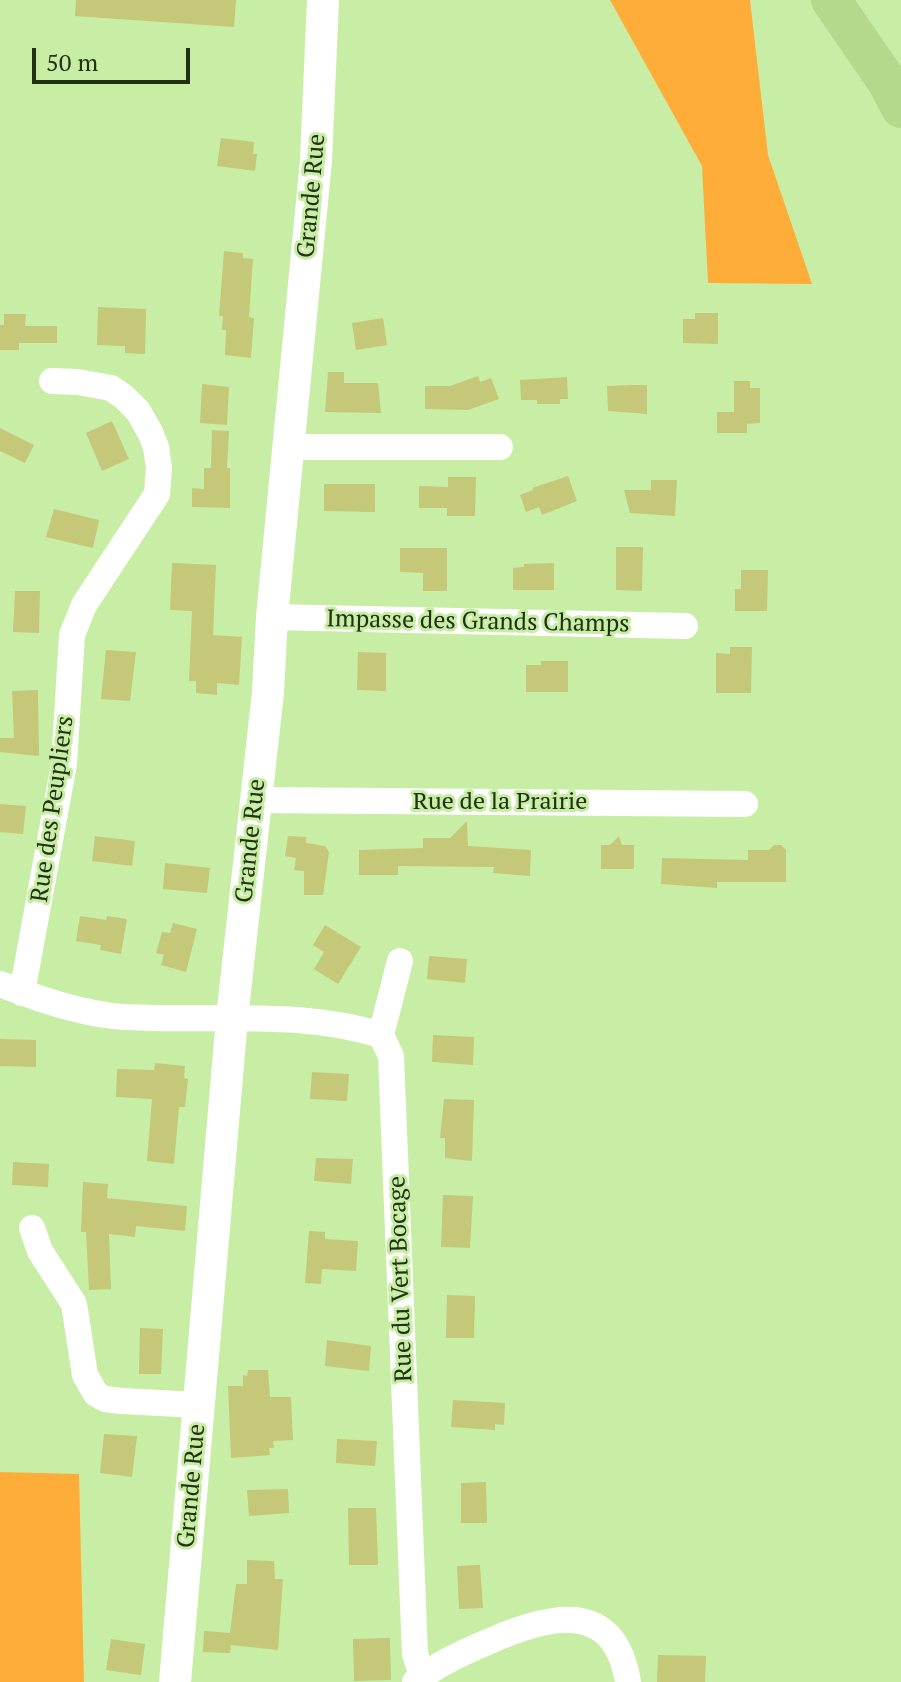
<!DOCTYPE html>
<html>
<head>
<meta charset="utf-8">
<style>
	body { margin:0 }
	#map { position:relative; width:901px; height:1682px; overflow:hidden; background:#c8eea6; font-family:"PT Serif",serif }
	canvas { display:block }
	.scale { position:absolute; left:32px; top:48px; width:158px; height:36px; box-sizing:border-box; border:4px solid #223014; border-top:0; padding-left:10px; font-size:24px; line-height:28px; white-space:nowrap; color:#223014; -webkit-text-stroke:6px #c8eea6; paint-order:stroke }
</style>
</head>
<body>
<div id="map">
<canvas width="901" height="1682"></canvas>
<div class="scale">50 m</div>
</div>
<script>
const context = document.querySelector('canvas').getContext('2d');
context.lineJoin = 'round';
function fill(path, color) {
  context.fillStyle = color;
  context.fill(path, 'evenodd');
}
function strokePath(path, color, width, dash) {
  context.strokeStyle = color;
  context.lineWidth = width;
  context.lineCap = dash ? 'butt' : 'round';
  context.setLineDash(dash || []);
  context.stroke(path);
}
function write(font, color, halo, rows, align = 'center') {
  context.font = font + ' "PT Serif",serif';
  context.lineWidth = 6;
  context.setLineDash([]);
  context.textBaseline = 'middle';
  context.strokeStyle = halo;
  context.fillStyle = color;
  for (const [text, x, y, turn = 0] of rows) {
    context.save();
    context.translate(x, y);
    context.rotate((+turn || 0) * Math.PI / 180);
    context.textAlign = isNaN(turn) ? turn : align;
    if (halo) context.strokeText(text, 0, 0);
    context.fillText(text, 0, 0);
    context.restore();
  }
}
fill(new Path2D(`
	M610 0H750L768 155 812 284 708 283 702 166Z
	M0 1472 79 1474 84 1682H0Z`), '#fead39');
fill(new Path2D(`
	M76 0H236L234 27 75 16Z
	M221 138 254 142 253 154H257L255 171 217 166Z
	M224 251 243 253V258L253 259 249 317 254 318 251 358 225 355 226 330H222L223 316H219Z
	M98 307 146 309 145 354 125 353V346L97 345Z
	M695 313H718V344L683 343V319H695Z
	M4 314H26L25 326H57V343H19V350H0V325H4Z
	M383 318 387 345 356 350 352 323Z
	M328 372H344V383H378L381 413 325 412Z
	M478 376 480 382 491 378 499 399 468 410 425 409V386H450Z
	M567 377 568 399H560V404H537V400H521L520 380Z
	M734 381H750V388H760V423L747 424V433H717V412H734Z
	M202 384 229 387 227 425 200 423Z
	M631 385H647V414L608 411 607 386Z
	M112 421 129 459 102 471 86 433Z
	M0 428 34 445 25 463 0 451Z
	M212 430 229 431 227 468H230V508L192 507V488L204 489V468H211Z
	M568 476 577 501 542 515 539 507 526 512 520 495 533 490 532 488Z
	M448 477H476L475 516H447V508H419V486L448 487Z
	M651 480H677L675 516 630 513 624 490H651Z
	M324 484H375V512L324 511Z
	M54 509 99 520 93 548 46 537Z
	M616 547H643L642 591 616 590Z
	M400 548H447V591H423V573L400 572Z
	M172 563 216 565 213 635 242 637 239 685 217 683V695L196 693V681H189L192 611 170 610Z
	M554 563V590H513V568L524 567V564Z
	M741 570H768L767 611H735V589H741Z
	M15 591H40L39 633 13 632Z
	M730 647H752L751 693H716V653L730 654Z
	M106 650 136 652 130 701 101 699Z
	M358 652 386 653V691L357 690Z
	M541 661H568V692H526V665H541Z
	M38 690 39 756 0 752V738H14L12 691Z
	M0 804 26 806 23 834 0 832Z
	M467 821 468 846 531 850 530 876 493 873 494 867 398 866V875H359V850L423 848V838H450Z
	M95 836 135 841 132 866 92 861Z
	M288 836 306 837V843L325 846 329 852 323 895H304V871L294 870 296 858 285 856Z
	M619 836 622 845H634V869H601V845H610Z
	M774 845H781L786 850V882H717V888L661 884 662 858 748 860V850H769Z
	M165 863 210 868 207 893 163 889Z
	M80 916 106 920 107 916 127 919 121 954 100 950 101 945 76 941Z
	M173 923 197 929 186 972 161 965 164 955 156 953 162 932 170 933Z
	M325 925 361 947 338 984 314 969 324 952 313 945Z
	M429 956 467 959 465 983 427 979Z
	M433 1035 474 1037 473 1065 432 1062Z
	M0 1039 36 1040V1067L0 1066Z
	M155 1063 185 1066 184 1078 188 1079 185 1107H179L174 1164 147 1161 152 1099 116 1097 117 1069 154 1070Z
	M312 1072 349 1074 347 1101 310 1099Z
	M444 1099 474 1100 472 1161 445 1158V1138H440Z
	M316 1158 353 1159 351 1184 314 1181Z
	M13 1162 49 1164 48 1187 12 1185Z
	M83 1182 108 1184 107 1198 187 1206 185 1231 136 1226 135 1237 109 1234 111 1289 89 1290 86 1232H81Z
	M443 1195 473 1196 470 1248 441 1247Z
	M309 1231 325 1232V1239L358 1241 356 1271 322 1269 321 1284 305 1283Z
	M447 1295 475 1296 474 1338H446Z
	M140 1328 163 1329 161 1374H139Z
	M327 1340 371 1346 369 1371 325 1366Z
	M248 1370H268L270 1397H291L293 1440 273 1441 274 1448H269L270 1455 231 1458 228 1386H243V1375L247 1376Z
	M453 1400 505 1403 504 1425 495 1424V1430L451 1427Z
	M104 1434 137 1436 132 1477 100 1473Z
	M337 1439 377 1441 375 1466 336 1463Z
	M486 1482 487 1523H461V1483Z
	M288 1489 289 1513 249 1516 247 1490Z
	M348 1508H376L378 1565H349Z
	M247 1560 274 1561 275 1579H283L278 1650 231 1645 230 1653 203 1652 204 1631 230 1633 236 1584H247Z
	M480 1565 483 1608 459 1609 457 1566Z
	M390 1638 391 1680 354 1681 353 1639Z
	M111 1639 145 1644 141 1675 106 1670Z
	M658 1655 706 1656 705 1682H657Z`), '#c4c878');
strokePath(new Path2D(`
	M289 447H500
	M272 617 685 626
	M255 800 745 804
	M0 984C34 997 70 1010 106 1015 122 1018 139 1017 155 1018 230 1020 308 1012 381 1035L391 1056 415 1654 422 1676
	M22 993 64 764 72 635 84 605 157 494 159 468 156 447 150 432 138 411 124 397 111 388 78 382 52 381
	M381 1035 400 961
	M32 1228 40 1251 74 1304 85 1375 96 1394 105 1399 122 1401 198 1405
	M415 1682C437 1664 464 1652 490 1641 549 1615 614 1598 628 1682`), '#fff', 26);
strokePath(new Path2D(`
	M175 1682 232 1018 268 692 272 617 316 160 323 0`), '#fff', 32);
strokePath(new Path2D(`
	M831 0 888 83 901 108`), '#b5d98c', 40);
write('24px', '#223014', '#c8eea6', [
	["Grande Rue",312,196,-85],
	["Impasse des Grands Champs",478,622,1],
	["Rue de la Prairie",500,802],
	["Rue des Peupliers",53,809,-82],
	["Grande Rue",251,841,-84],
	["Rue du Vert Bocage",401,1279,-92],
	["Grande Rue",192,1486,-85]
]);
</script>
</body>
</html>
